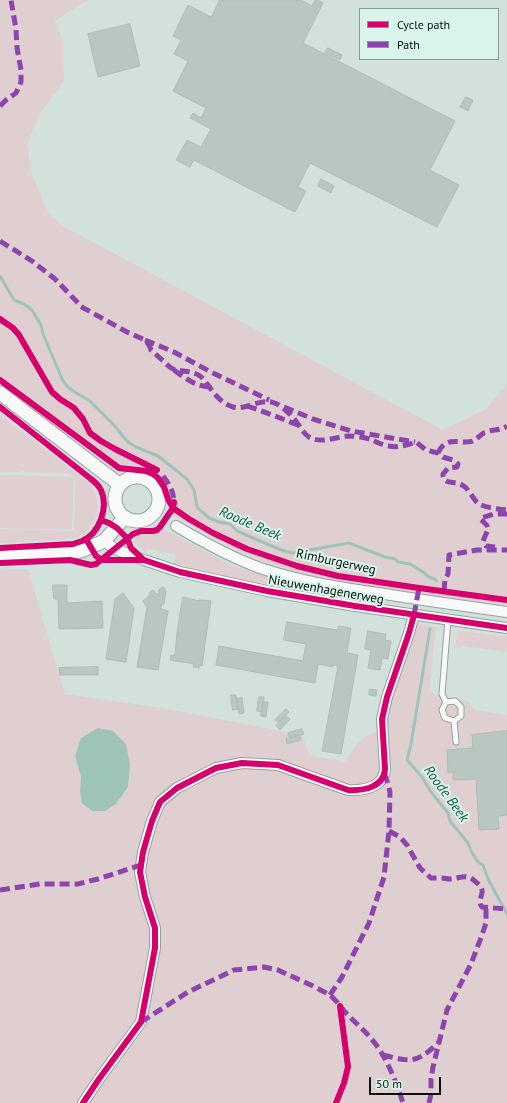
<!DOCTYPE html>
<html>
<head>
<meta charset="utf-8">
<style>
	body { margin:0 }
	#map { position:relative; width:507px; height:1103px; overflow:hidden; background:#d2e1dc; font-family:"PT Sans",sans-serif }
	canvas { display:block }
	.legend { position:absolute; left:359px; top:8px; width:140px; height:52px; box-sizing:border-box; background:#d9f4eb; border:1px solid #859993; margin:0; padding:5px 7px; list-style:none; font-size:12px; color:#08110e }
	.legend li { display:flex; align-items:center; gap:8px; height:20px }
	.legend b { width:20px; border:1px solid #859993 }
	.scale { position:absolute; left:369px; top:1077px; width:72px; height:18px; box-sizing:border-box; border:2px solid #08110e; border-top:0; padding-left:5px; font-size:12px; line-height:14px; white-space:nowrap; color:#08110e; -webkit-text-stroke:3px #d9f4eb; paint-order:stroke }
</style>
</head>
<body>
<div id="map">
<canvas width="507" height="1103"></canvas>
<ul class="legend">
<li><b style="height:5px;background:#d6006c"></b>Cycle path</li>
<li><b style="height:5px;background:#8e44ad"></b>Path</li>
</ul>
<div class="scale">50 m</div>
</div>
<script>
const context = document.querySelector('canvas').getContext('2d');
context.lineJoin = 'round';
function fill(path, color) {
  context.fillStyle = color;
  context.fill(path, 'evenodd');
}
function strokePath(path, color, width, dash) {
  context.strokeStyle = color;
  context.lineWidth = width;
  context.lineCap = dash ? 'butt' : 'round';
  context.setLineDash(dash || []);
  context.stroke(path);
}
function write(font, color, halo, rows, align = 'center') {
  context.font = font + ' "PT Sans",sans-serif';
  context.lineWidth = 4;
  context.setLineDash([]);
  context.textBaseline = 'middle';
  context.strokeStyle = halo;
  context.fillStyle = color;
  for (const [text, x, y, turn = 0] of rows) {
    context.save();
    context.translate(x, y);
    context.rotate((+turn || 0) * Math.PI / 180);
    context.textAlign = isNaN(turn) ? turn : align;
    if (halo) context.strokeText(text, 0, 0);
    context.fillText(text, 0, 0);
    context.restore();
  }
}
fill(new Path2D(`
	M0 0H91L84 2 55 21 63 42 64 81 41 112 27 144 32 174 48 213 63 226 443 430 486 409 507 384V605C496 603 485 603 474 601 444 597 415 592 386 588 356 584 325 580 296 572 252 560 211 538 172 514L176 508 163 482 154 473 144 469 118 465 0 379Z
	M0 382 54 423 72 435 71 436 59 431 52 426 0 386Z
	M0 415 87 481C106 501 99 532 71 539L0 543V529L74 531 75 478 70 474 25 472 23 471H19V472H0Z
	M0 475 74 477 72 530 0 528Z
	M162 528 230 565 297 586 288 589 274 588 207 573 174 564 176 555 147 548 146 553 134 542C132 529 145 533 153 533 157 532 159 530 162 528Z
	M28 569 65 694 162 708 302 735 310 756 345 762C354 748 362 732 381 732L383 716 416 624 436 627 429 691 435 695 468 701 474 710 507 715V1103H0V570Z
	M457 630 507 637V652L463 646 461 648H455Z`), '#e0cfd1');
fill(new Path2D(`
	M98 728 113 731 126 744 130 765 128 787 116 804 105 811H92L82 803 80 792 81 777 75 756 81 738Z`), '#9ec4b9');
strokePath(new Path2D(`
	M0 276 14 300 24 304 32 310 41 325 43 334 63 381 68 387 73 391 90 401 114 425 121 434 128 442 136 447 158 456 187 479 194 490 197 507 201 511 209 518 219 522 230 524 237 531 281 550 292 553 349 543 385 557 395 559 398 562 410 564 423 572 429 577 435 579 436 581
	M430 629 411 744 407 760 422 777 431 792 448 813 450 821 468 843 471 851 478 862 483 865 489 881 507 914`), '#9ec4b9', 3);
const building = new Path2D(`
	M220 0H301L312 6 315 0H318L323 3 303 43 455 121 430 170 459 185 437 227 310 163 298 187 306 191 295 212 194 160 190 167 176 160 187 140 201 147 211 129 190 118 193 113 201 118 206 108 173 91 188 61 174 54 181 40 173 36 188 5 211 17Z
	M130 24 140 66 98 77 88 34Z
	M328 48 342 55 340 60 325 53Z
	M466 97 473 100 468 111 460 107Z
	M321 179 334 186 331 193 318 186Z
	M53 585H67V603L102 601 103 628 59 629 58 599H54Z
	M163 587 166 591 164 604 161 606V609L168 611 158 670 137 667 147 607 143 601 147 598 150 594 149 593 153 590 155 593 158 594 159 590Z
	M123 593 134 608 126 662 106 659 115 599Z
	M183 597 199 601V600L211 601 202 666 199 665V668L193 667 194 664 170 660 171 655H175L177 633Z
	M287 622 338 630V626L351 628 347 653 358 655 341 754 322 751 338 666 333 665V667L318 664 315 683 216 665 219 646 303 661 306 644 284 640Z
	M368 631 386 634 385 640 391 641 388 659 382 658 380 670 368 668 371 650 365 649Z
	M98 667V675H60L59 668Z
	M370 689 377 690 376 696 369 695Z
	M231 695H236L238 709 233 710Z
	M259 697H264L262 712 257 711Z
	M242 698 244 713 239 714 237 699Z
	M263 702H268L266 717 261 716Z
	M286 709 289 712 279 723 275 720Z
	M286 716 290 719 280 730 276 726Z
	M302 729 304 734 290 738 288 733Z
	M507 731V815L498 816 499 829 479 830 476 779 453 780V772L448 773 447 750 473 748 472 735Z
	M299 735 301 740 287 744 286 739Z`);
fill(building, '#b8c7c2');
strokePath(building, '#afbcb8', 1);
const service = new Path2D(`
	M455 701 461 707V716L454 721 445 718 442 710 446 702Z
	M446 702 442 694 448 619
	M454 721 456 742`);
const minor = new Path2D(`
	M176 526C203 542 230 557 260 568 298 581 338 587 378 593 421 600 464 606 507 612
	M104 541 115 549 144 560 180 572 267 591 355 606 507 628
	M83 1103 99 1079 141 1022 155 948V928L145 897 140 872 143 852 152 821 160 802 177 788 216 768 242 763 278 765 348 790C364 791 384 787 385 769L382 719 387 697 409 633 414 615`);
const tertiary = new Path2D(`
	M0 393 120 485
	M115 499a22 22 0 1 1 44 0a22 22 0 1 1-44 0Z
	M0 556 81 551 91 547 104 541 125 517`);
strokePath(service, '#96a19e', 7);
strokePath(minor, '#96a19e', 12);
strokePath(tertiary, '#96a19e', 15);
strokePath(new Path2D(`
	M119 468 126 455
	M483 550 486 546`), '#cbcfce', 1.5, [3, 3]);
strokePath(service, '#f8fafa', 5);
strokePath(minor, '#f8fafa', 10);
strokePath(tertiary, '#f8fafa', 13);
strokePath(new Path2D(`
	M0 106 6 100 16 93 21 82V70L17 48 16 29 11 0
	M0 241 32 261 55 279 79 304 80 306 127 332 145 340 149 345 151 350 171 368C180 372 191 370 200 376 203 378 205 382 208 385 214 394 222 404 233 407 246 411 261 396 277 404 283 407 291 415 295 420 300 426 302 432 309 437 321 444 335 437 348 436 355 436 365 437 372 440 377 442 382 445 389 446 398 448 407 445 416 442L426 450 438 453 443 457 453 460 458 464 457 467 448 468 443 474C442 486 456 480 462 485 470 489 472 499 479 504 487 508 498 509 507 510
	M145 340 174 352 209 371 269 400
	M174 370C185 378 195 386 209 387
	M247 406 259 410 275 416 298 425
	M284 407 313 419 351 431 415 442
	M438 453C444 440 451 441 464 442 467 442 471 442 473 441 478 439 481 433 486 432 493 429 500 431 507 426
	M163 476C170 485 174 492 174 504
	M495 547 486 546 483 542C486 529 494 530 480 519L481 518 494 514H507
	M444 591 445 579 448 574 449 555 477 550H507
	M414 615 419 588
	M389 831 400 837 407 845 420 868 431 878C435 878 438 878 441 878 444 878 447 879 450 879 461 878 467 873 476 882 478 884 481 886 482 890 483 896 477 901 482 907L507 909
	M0 890 40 884H78L98 879 141 865
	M330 995 342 977 369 923 384 877 389 831 390 792 388 784 385 775
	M141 1022 188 992 234 970 264 967 278 970 313 986 330 995 337 1002C346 1015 359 1025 369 1036 385 1053 396 1081 403 1103
	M383 1055C412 1062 416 1064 439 1042
	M429 1103 431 1094V1079L433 1067 447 1010 471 964 482 935 486 923V908`), '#8e44ad', 5, [10, 5]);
strokePath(new Path2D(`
	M0 319 13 328 19 335 52 392 60 399 74 408 83 419 90 433 101 441 115 449 157 470
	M0 380 119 468 146 471 153 474 158 478 164 487 168 499 173 508 189 519 213 533 247 549 297 566 338 576 419 588 507 600
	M0 407 91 479C95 482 99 486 101 490 109 508 99 534 82 541 79 542 76 543 73 544L0 548
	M101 520 109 523 117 528 127 538 131 548 144 560
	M86 539 96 556 102 560H144L180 572 267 591 355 606 507 628
	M0 563 70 560 91 565 96 564 133 534 141 531H153L157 530 160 527 173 508 174 502
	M83 1103 99 1079 141 1022 155 948V928L145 897 140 872 143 852 152 821 160 802 177 788 216 768 242 763 278 765 348 790C364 791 384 787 385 769L382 719 387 697 409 633 414 615
	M336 1103 344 1083 348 1067 340 1006`), '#d6006c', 6);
write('13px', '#08110e', '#d9f4eb', [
	["Rimburgerweg",336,562,12],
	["Nieuwenhagenerweg",326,590,10]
]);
write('italic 14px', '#19594a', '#d9f4eb', [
	["Roode Beek",250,524,23],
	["Roode Beek",446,794,54]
]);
</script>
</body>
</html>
